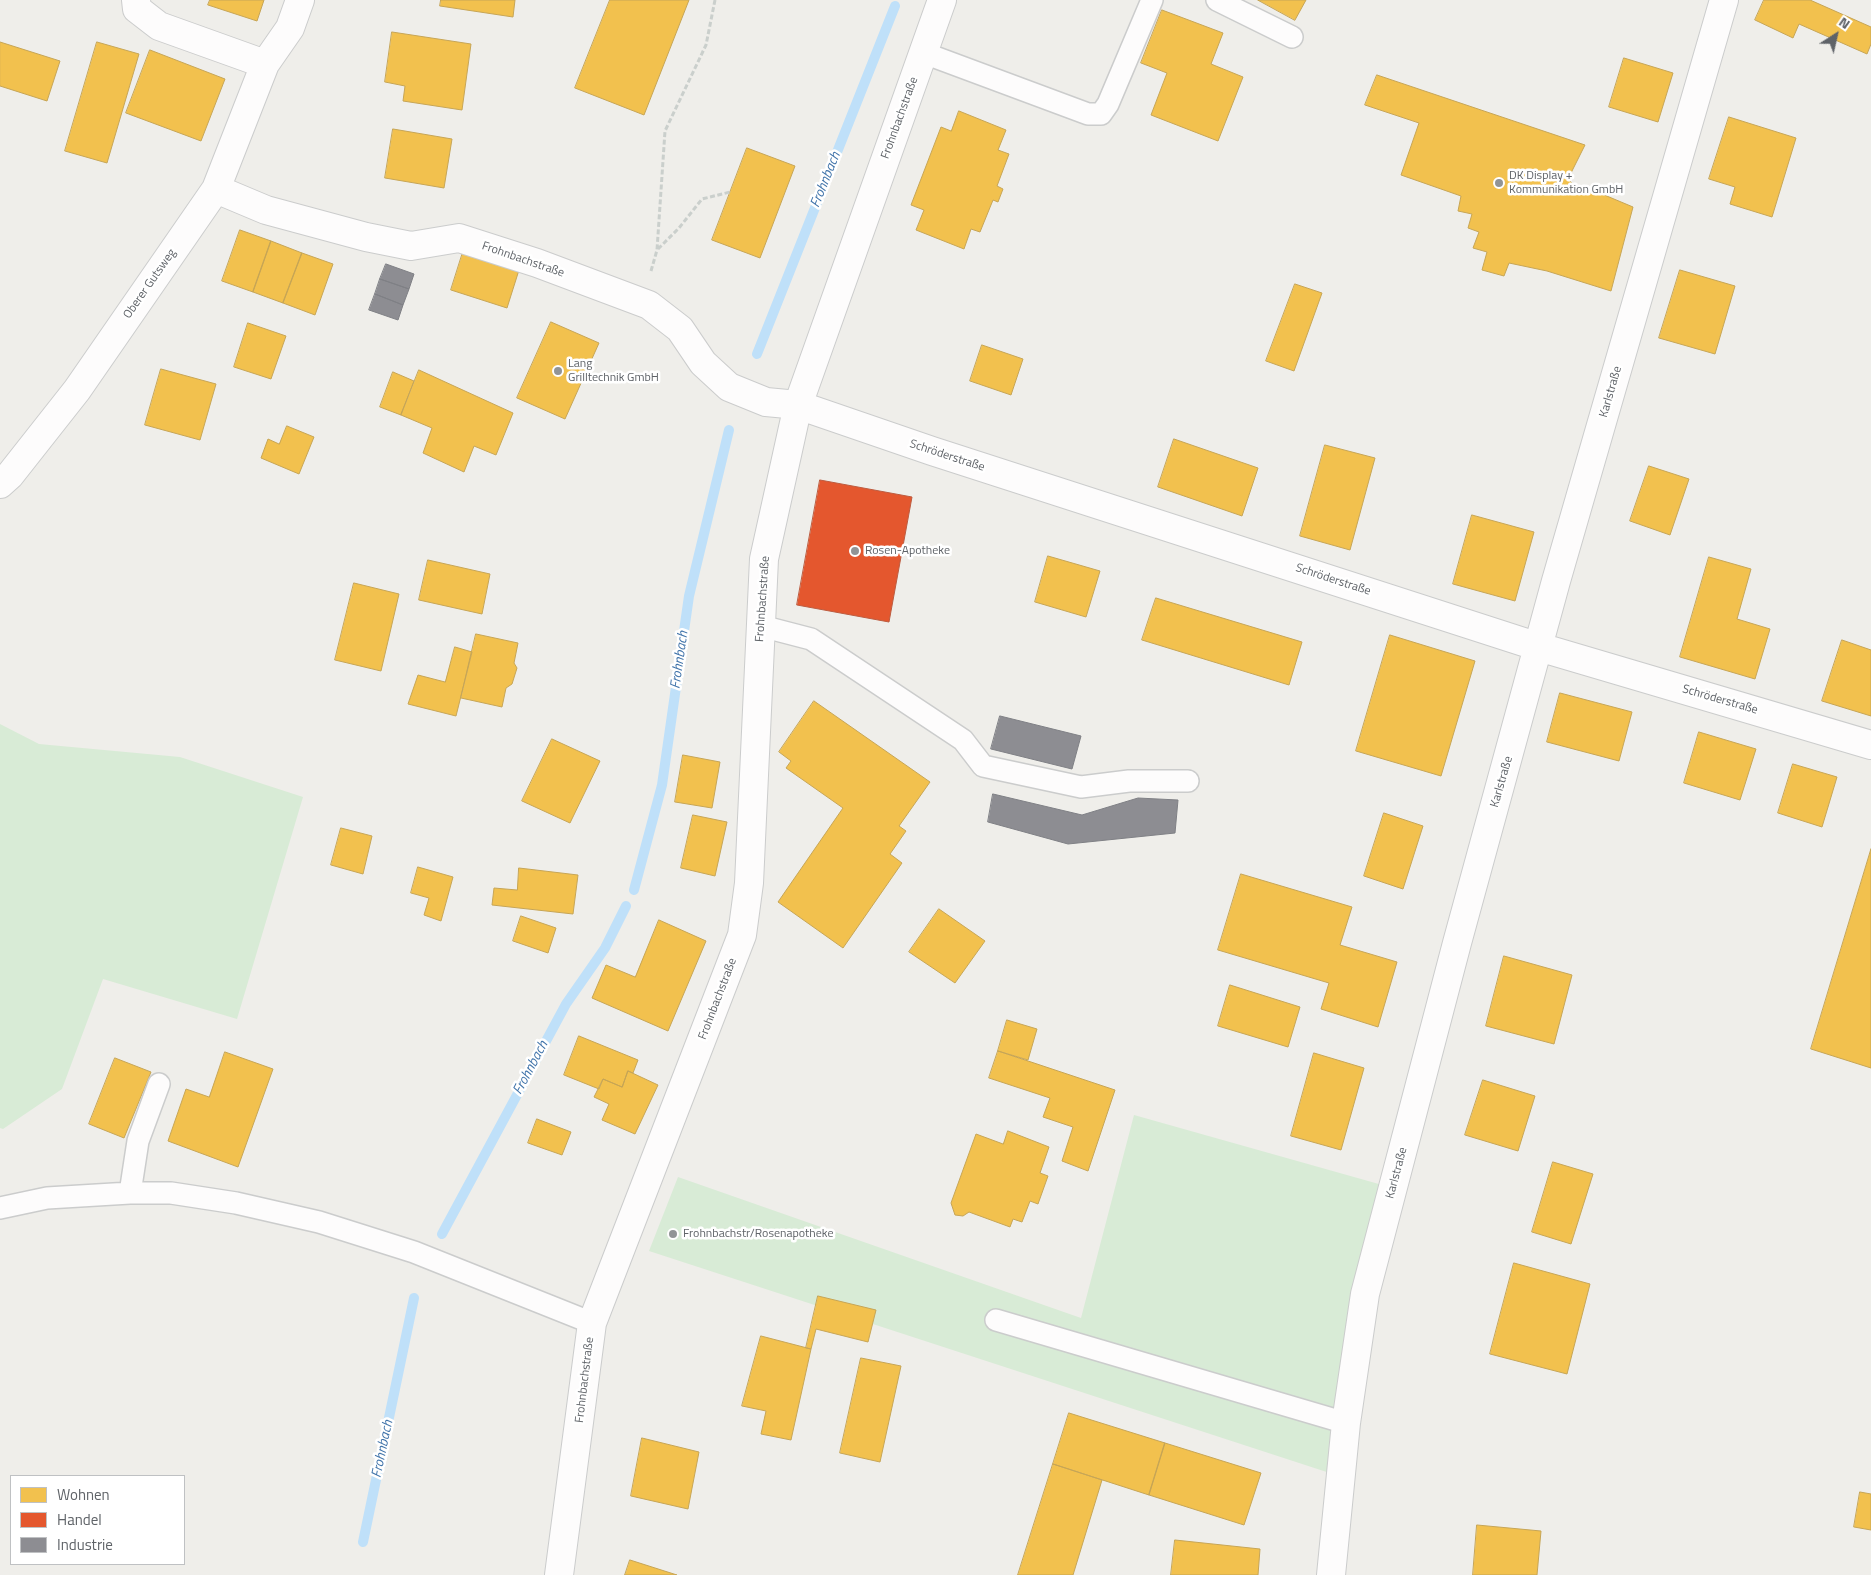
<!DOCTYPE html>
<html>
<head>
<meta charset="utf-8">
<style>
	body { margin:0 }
	#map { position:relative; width:1871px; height:1575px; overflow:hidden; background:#efeeea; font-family:"Titillium Web",sans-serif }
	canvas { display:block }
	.legend { position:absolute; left:10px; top:1475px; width:175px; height:90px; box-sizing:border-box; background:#fff; border:1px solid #bfc1c3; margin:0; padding:6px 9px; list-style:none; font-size:15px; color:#5f6368 }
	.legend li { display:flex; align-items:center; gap:10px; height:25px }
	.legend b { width:25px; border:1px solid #bfc1c3 }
	.north { position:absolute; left:1811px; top:10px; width:50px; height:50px; -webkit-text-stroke:4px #fff; paint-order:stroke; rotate:35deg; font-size:14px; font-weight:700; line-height:20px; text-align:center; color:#5f6368 }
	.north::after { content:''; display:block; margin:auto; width:18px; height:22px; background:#5f6368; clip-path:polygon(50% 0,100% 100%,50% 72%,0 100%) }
</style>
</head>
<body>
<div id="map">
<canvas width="1871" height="1575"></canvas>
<ul class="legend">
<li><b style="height:14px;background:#f2c14e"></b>Wohnen</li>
<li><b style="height:14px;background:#e4572e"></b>Handel</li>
<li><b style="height:14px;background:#8d8d92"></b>Industrie</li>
</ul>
<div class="north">N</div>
</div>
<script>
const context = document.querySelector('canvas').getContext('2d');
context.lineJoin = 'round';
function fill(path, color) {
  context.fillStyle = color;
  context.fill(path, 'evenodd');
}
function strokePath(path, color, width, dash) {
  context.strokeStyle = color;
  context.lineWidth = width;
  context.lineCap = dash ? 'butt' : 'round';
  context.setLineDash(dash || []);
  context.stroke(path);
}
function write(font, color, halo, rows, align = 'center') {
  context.font = font + ' "Titillium Web",sans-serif';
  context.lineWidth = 5;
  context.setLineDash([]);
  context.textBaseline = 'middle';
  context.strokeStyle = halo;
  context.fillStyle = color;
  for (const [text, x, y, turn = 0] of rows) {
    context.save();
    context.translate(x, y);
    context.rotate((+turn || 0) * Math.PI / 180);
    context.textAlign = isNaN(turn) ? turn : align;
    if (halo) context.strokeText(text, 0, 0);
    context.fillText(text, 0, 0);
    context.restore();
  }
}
fill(new Path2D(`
	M0 724 39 744 180 757 303 797 237 1019 103 979 62 1089 3 1129 0 1128Z
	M1134 1115 1393 1188 1342 1477 649 1251 678 1177 1081 1318Z`), '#d8ebd6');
const homes = new Path2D(`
	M210 0H264L257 21 208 5Z
	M441 0H515L513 17 440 6Z
	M610 0H689L644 115 575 88Z
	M1258 0H1306L1295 20Z
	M1764 0H1810L1871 27V44L1867 54 1799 24 1793 38 1755 20Z
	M1162 10 1223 33 1211 64 1243 77 1218 141 1151 115 1167 73 1141 63Z
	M392 32 471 44 462 110 403 101 405 86 385 82Z
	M0 42 60 61 47 101 0 86Z
	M97 42 139 54 107 163 65 151Z
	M150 50 225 79 201 141 126 113Z
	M1624 58 1673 73 1658 122 1609 107Z
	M1377 75 1585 145 1568 179 1576 187 1602 194 1633 207 1611 291 1547 271 1509 263 1504 276 1482 270 1487 252 1473 248 1479 232 1468 228 1472 214 1458 211 1461 196 1401 175 1419 123 1365 105Z
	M959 111 1006 130 998 150 1009 154 997 186 1003 189 998 202 993 200 980 232 971 229 964 249 916 230 924 210 911 205 941 127 951 131Z
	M1729 117 1796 138 1772 217 1730 204 1735 187 1709 179Z
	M393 129 452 139 444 188 385 178Z
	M747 148 795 166 760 258 712 240Z
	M240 230 271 241 253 292 222 281Z
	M271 241 302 253 283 303 253 292Z
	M463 252 519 270 507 308 451 290Z
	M302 253 333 264 315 315 283 303Z
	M1680 270 1735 286 1715 354 1659 338Z
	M1295 284 1322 293 1294 371 1266 361Z
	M551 322 599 343 565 419 517 398Z
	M248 323 286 336 271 379 234 367Z
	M982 345 1023 359 1011 395 970 381Z
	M161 369 216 384 200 440 145 425Z
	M419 370 513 413 496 455 474 446 464 472 423 453 432 428 401 415Z
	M393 372 414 381 401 415 380 407Z
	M287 426 314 437 299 474 261 458 268 439 279 444Z
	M1174 439 1258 468 1242 516 1158 487Z
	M1325 445 1375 458 1350 550 1300 536Z
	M1649 466 1689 479 1670 535 1630 521Z
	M1472 515 1534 532 1515 601 1453 584Z
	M1048 556 1100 571 1086 617 1035 602Z
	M1709 557 1751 569 1737 619 1770 629 1755 679 1680 657Z
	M428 560 490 574 482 614 419 600Z
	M354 583 399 594 381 671 335 660Z
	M1156 598 1302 642 1289 685 1142 640Z
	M476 634 518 643 514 663 517 668 512 684 506 688 502 707 461 698Z
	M1390 635 1475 661 1441 776 1356 751Z
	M1842 640 1871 650V716L1822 701Z
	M455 647 472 652 456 716 408 704 418 675 445 682Z
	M1560 693 1632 712 1619 761 1547 742Z
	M814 701 930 782 899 826 906 831 890 854 902 863 843 948 778 902 843 808 786 768 791 761 779 752Z
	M1699 732 1756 749 1740 800 1684 783Z
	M552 739 600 761 570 823 522 801Z
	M683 755 720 762 712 808 675 802Z
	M1793 764 1837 777 1822 827 1778 813Z
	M1384 813 1423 826 1403 889 1364 876Z
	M693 815 727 822 715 876 681 868Z
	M341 828 372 836 363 874 331 865Z
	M1871 849V1068L1811 1049Z
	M418 867 453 877 441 921 424 915 429 898 411 893Z
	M519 868 578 875 573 914 492 905 494 888 517 890Z
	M1241 874 1352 907 1340 945 1397 962 1378 1027 1321 1009 1329 983 1218 950Z
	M939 909 985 941 955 983 909 952Z
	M521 916 556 928 548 953 513 941Z
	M659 920 706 941 668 1031 592 998 606 965 635 977Z
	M1504 956 1572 975 1554 1044 1486 1026Z
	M1230 985 1300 1007 1288 1047 1218 1026Z
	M1007 1020 1037 1029 1028 1060 998 1051Z
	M579 1036 638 1060 633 1073 628 1071 622 1087 603 1079 599 1089 564 1075Z
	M998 1051 1115 1090 1088 1171 1062 1161 1073 1127 1043 1117 1050 1098 989 1078Z
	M225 1052 273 1069 238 1167 168 1141 186 1089 209 1097Z
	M1314 1053 1364 1068 1341 1150 1291 1136Z
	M115 1058 151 1072 124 1138 89 1124Z
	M628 1071 658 1085 635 1134 602 1120 609 1104 594 1097 603 1079 622 1087Z
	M1483 1080 1535 1096 1518 1151 1465 1135Z
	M537 1119 571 1132 562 1155 528 1143Z
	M1008 1131 1049 1147 1040 1173 1048 1176 1038 1204 1030 1201 1022 1222 1013 1219 1010 1227 969 1212 963 1216 955 1215 951 1203 976 1134 1003 1144Z
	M1553 1162 1593 1174 1571 1244 1532 1232Z
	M1514 1263 1590 1284 1567 1374 1490 1354Z
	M818 1296 876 1310 868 1342 816 1329 811 1349 806 1348Z
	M761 1336 811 1349 791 1440 761 1434 766 1411 742 1406Z
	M861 1358 901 1366 880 1462 840 1453Z
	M1069 1413 1165 1443 1149 1495 1053 1464Z
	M642 1438 699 1452 688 1509 631 1496Z
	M1165 1443 1261 1473 1244 1525 1149 1495Z
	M1053 1464 1102 1480 1073 1575H1018Z
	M1860 1492 1871 1494V1530L1854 1527Z
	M1477 1525 1541 1531 1537 1575H1473Z
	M1175 1540 1260 1549 1258 1575H1171Z
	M630 1560 677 1575H625Z`);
fill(homes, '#f2c14e');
strokePath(homes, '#c6a556', 1);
const shops = new Path2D(`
	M820 480 912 497 889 622 797 605Z`);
fill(shops, '#e4572e');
strokePath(shops, '#bc5b3f', 1);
const industry = new Path2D(`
	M386 264 414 274 409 289 380 279Z
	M380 279 409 289 403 305 375 294Z
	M375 294 403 305 398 320 369 310Z
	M1000 716 1081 736 1072 769 991 749Z
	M993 794 1082 815 1138 798 1178 800 1175 833 1068 844 988 822Z`);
fill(industry, '#8d8d92');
strokePath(industry, '#7f8085', 1);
strokePath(new Path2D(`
	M757 354 895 6
	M634 890 662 785 689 596 729 430
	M442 1234 566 1004 605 948 626 906
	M363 1542 414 1298`), '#bfe0f9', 10);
const service = new Path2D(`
	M1217 0 1292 37
	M924 53 1088 114H1101L1108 104 1152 0
	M761 626 811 639 963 740 983 766 1081 787 1129 781H1188
	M130 1193 138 1141 159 1084
	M0 1208 47 1198 130 1193H171L236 1203 319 1222 414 1252 592 1323
	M996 1320 1346 1423`);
const minor = new Path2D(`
	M136 0 137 9 159 26 265 64
	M216 189 266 210 366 237 411 246 459 238 537 263 649 305 680 329 703 363 729 387 766 402 798 405 932 451 1539 647 1871 745
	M0 484 10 475 77 390 216 189 265 64 290 28 300 0
	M1331 1575 1346 1423 1365 1294 1457 943 1556 581 1724 0`);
const tertiary = new Path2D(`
	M559 1575 592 1323 742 935 749 883 764 559 798 405 942 0`);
strokePath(service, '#cbcccc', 24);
strokePath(minor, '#cbcccc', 30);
strokePath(tertiary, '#cbcccc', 30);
strokePath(new Path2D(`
	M658 249 679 228 702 199 730 192
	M651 271 657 250 665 131 706 45 715 0`), '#cacfcc', 3, [5, 2.5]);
strokePath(service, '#fdfcfc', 21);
strokePath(minor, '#fdfcfc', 28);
strokePath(tertiary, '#fdfcfc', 28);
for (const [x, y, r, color] of [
	[1499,183,5,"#919496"],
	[558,371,5,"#919496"],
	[855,551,5,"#919496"],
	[673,1234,5,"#919496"]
]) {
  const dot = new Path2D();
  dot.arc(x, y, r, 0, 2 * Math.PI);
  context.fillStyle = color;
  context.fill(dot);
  strokePath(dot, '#fff', 2);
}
write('12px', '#5f6368', '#fff', [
	["Frohnbachstraße",900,118,-70],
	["Frohnbachstraße",523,260,19],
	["Oberer Gutsweg",150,284,-55],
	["Karlstraße",1611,392,-74],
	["Schröderstraße",947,456,18],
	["Schröderstraße",1333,580,18],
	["Frohnbachstraße",763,599,-86],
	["Schröderstraße",1720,700,16],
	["Karlstraße",1502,782,-74],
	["Frohnbachstraße",718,999,-69],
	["Karlstraße",1397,1173,-75],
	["Frohnbachstraße",585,1380,-83]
]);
write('12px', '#5f6368', '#fff', [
	["DK Display +",1509,176],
	["Kommunikation GmbH",1509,190],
	["Lang",568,364],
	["Grilltechnik GmbH",568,378],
	["Rosen-Apotheke",865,551],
	["Frohnbachstr/Rosenapotheke",683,1234]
], 'left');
write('italic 14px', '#4174aa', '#fff', [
	["Frohnbach",826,180,-68],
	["Frohnbach",680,660,-82],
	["Frohnbach",531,1068,-62],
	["Frohnbach",383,1449,-78]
]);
</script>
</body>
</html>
